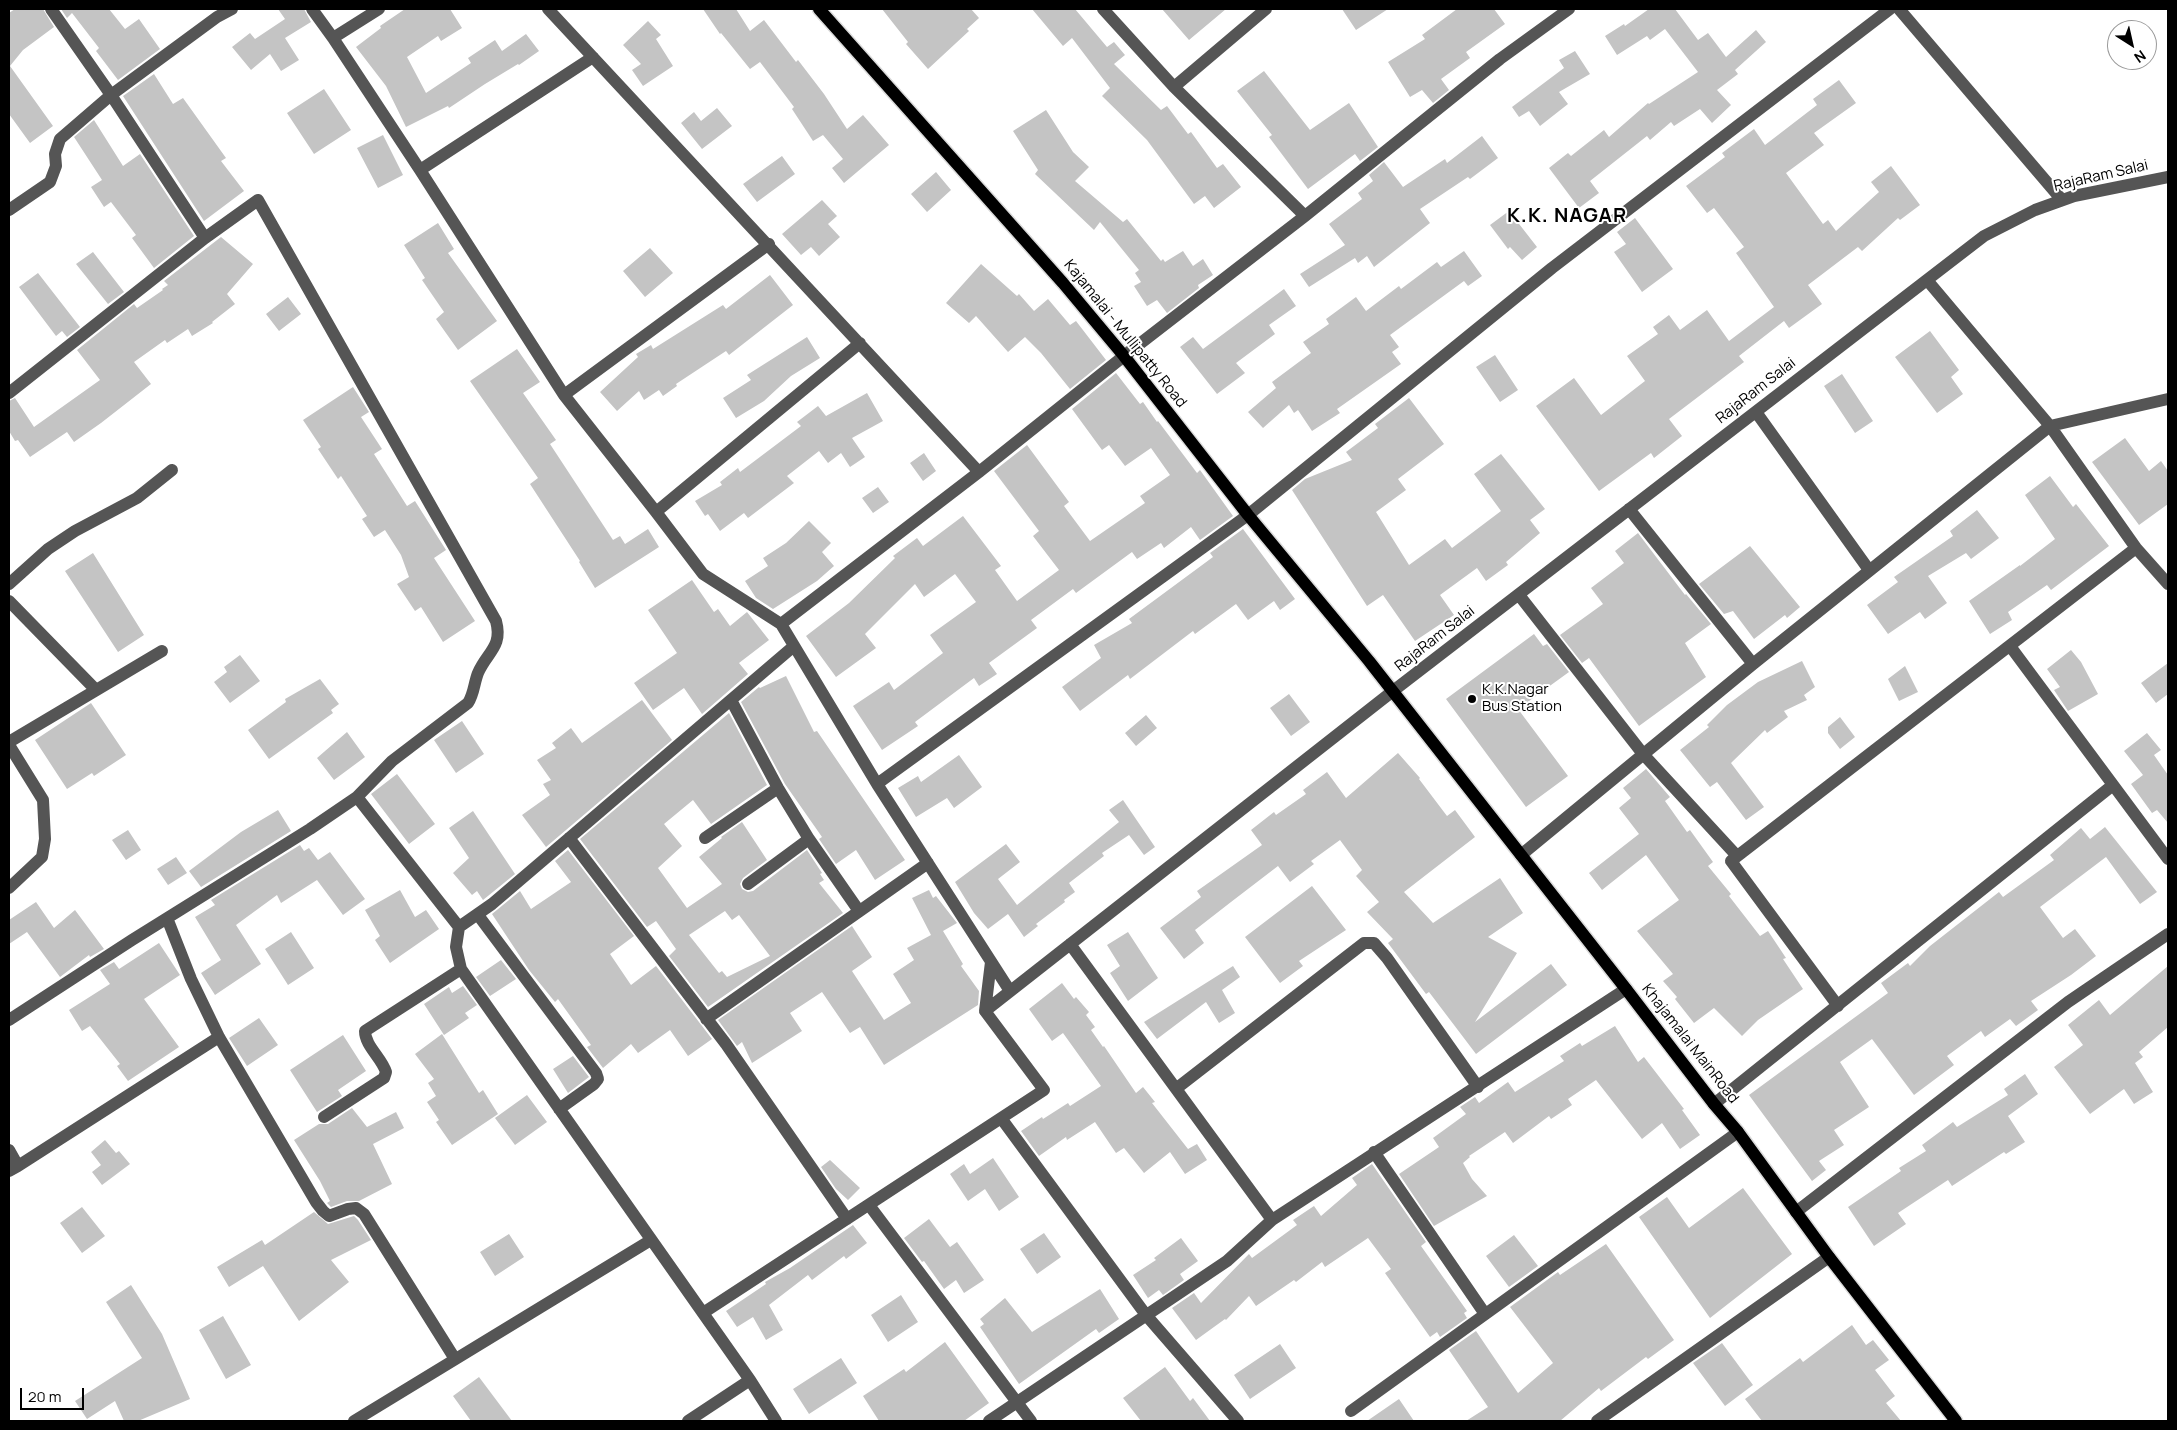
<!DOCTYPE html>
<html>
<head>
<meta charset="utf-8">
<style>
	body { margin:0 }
	#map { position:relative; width:2177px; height:1430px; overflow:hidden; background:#fff; font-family:Manrope,sans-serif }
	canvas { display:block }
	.frame { position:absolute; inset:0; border:10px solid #000; pointer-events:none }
	.north { position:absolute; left:2107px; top:20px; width:50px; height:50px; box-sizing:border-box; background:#fff; border:1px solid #999; border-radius:50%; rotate:145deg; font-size:14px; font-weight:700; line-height:20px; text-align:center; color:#000 }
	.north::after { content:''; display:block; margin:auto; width:18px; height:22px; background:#000; clip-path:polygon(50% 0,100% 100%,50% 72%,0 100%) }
	.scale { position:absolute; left:20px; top:1388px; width:64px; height:22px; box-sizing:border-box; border:2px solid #000; border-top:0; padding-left:6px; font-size:15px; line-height:18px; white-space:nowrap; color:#000; -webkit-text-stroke:4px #fff; paint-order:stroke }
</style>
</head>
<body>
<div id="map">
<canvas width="2177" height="1430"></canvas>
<div class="frame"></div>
<div class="north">N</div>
<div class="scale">20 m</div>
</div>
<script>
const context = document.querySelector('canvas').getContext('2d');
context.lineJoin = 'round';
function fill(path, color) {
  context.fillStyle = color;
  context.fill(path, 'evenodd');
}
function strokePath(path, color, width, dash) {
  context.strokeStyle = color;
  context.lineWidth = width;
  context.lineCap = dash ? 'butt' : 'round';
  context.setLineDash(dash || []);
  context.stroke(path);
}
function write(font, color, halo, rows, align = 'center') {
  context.font = font + ' Manrope,sans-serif';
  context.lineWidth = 4;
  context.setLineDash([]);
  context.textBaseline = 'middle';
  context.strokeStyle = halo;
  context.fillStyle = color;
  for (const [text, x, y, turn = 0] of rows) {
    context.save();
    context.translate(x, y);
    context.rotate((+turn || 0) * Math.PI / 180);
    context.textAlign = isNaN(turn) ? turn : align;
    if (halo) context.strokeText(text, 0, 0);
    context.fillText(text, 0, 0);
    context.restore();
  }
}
fill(new Path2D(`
	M15 9H43L54 27 23 50 10 66 53 126 30 143 9 114V13Z
	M61 9H109L125 29 139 19 160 49 118 80 96 51 99 48 72 13 67 18Z
	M278 9H304L311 22 285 38 299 60 281 71 270 54 251 70 232 47 250 33 255 39 285 19Z
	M405 9H450L462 28 441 41 438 36 407 57 426 93 471 63 468 58 495 40 502 51 526 34 539 51 519 65 518 64 485 84 449 108 448 106 406 127 386 86 356 47 381 28 380 26Z
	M703 9H736L750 31 764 20 796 62 798 60 824 94 847 129 863 115 889 145 844 183 832 168 843 159 823 135 813 141 792 109 794 107 760 62 750 69 721 33 720 34Z
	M882 9H971L979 18 967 29 969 31 928 69 906 44 908 42Z
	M1032 9H1075L1107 47 1114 42 1125 55 1114 64 1161 110 1167 106 1188 134 1191 132 1217 168 1223 164 1241 187 1214 208 1205 196 1194 204 1147 140 1102 96 1110 88 1072 38 1063 46Z
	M1162 9H1226L1189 40Z
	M1342 9H1388L1356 30Z
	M1457 9H1494L1505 24 1466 52 1470 58 1441 79 1449 90 1433 103 1422 90 1410 97 1388 62 1425 39 1422 35Z
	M1649 9H1675L1698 40 1708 33 1726 57 1756 30 1766 42 1735 70 1738 74 1717 90 1731 105 1712 123 1700 109 1674 126 1671 122 1650 140 1647 136 1590 181 1599 193 1579 208 1549 168 1568 153 1571 156 1604 130 1609 137 1648 103 1649 104 1698 72 1665 29 1650 40 1647 36 1617 55 1605 36 1624 24 1625 26Z
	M648 21 661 35 656 39 673 66 643 86 632 70 641 64 623 45Z
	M1575 51 1590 74 1559 92 1568 104 1540 126 1529 111 1519 117 1512 107 1564 68 1559 60Z
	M1264 71 1310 130 1349 103 1378 147 1360 161 1355 154 1308 189 1269 137 1272 135 1237 91Z
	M154 74 173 104 183 98 226 158 221 161 244 191 204 221 123 96Z
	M1839 80 1856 103 1814 133 1824 145 1786 173 1823 224 1828 220 1836 231 1879 192 1871 182 1891 166 1920 205 1900 220 1898 218 1862 251 1858 247 1808 285 1822 304 1789 328 1784 321 1739 356 1744 362 1669 419 1682 436 1654 458 1651 453 1599 491 1536 406 1574 378 1601 415 1645 381 1627 356 1658 334 1653 327 1669 315 1680 330 1707 310 1729 341 1774 307 1736 253 1744 247 1714 208 1707 213 1686 186 1725 157 1722 153 1754 129 1765 145 1817 105 1813 99Z
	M324 89 351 130 314 154 287 113Z
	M717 108 732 126 702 149 681 123 694 112 701 121Z
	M1046 110 1073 152 1089 167 1075 181 1123 222 1127 219 1161 261 1163 259 1165 262 1183 251 1193 266 1203 259 1213 275 1198 285 1199 288 1167 313 1157 300 1147 306 1134 286 1141 282 1135 273 1139 270 1100 222 1094 230 1035 174 1038 170 1013 131Z
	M94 120 123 166 140 154 194 236 154 268 132 238 136 235 111 202 104 207 91 187 102 180 74 137Z
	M383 135 403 175 378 188 357 148Z
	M1482 136 1498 158 1470 179 1468 177 1420 209 1430 223 1374 267 1367 256 1358 263 1355 258 1309 287 1300 274 1345 245 1329 224 1362 199 1358 193 1373 181 1369 175 1384 162 1403 187 1445 159 1447 163Z
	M782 156 795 174 757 202 743 184Z
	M936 172 951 190 927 212 911 194Z
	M822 200 837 216 828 224 840 237 819 256 811 247 801 255 782 234Z
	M1509 211 1537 247 1522 260 1510 247 1508 249 1490 225Z
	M1635 218 1673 269 1642 292 1614 252 1626 244 1617 232Z
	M438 223 454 249 448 253 497 321 458 350 436 319 444 312 422 280 425 278 404 245Z
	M221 237 253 264 227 294 235 304 212 322 213 323 192 336 188 329 167 343 165 340 134 362 151 384 101 423 74 442 67 432 30 457 18 440 15 441 9 431V401L15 398 34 427 100 380 77 350 134 304 137 308 163 290 162 289 168 285 164 281Z
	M650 248 673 273 645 297 623 271Z
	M1464 251 1482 276 1468 286 1464 281 1390 335 1399 347 1392 352 1401 364 1337 409 1340 413 1312 431 1298 410 1294 413 1289 405 1263 428 1248 412 1276 388 1272 382 1311 353 1303 342 1329 324 1326 319 1356 297 1366 311 1399 286 1401 289 1437 262 1441 267Z
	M93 252 124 292 108 304 76 264Z
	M981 264 1017 296 1019 294 1034 311 1048 299 1070 325 1076 321 1106 360 1070 389 1041 353 1025 337 1008 352 976 316 969 323 946 303Z
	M38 273 80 327 67 337 62 331 56 336 19 287Z
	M770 275 793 305 729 355 726 351 676 384 677 386 663 396 659 390 644 400 639 391 617 411 600 392 638 357 636 354 651 345 653 349 723 305 726 309Z
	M1284 289 1296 306 1269 325 1275 334 1236 363 1245 373 1217 394 1180 347 1193 337 1203 349Z
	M288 297 301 314 279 331 266 314Z
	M1930 331 1959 370 1951 377 1963 394 1937 413 1895 357Z
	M807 337 820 358 791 376 764 401 736 418 723 398 751 380 747 375Z
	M517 349 540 382 523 393 556 440 550 444 613 540 620 536 625 544 648 529 659 547 595 588 579 562 580 561 530 484 538 478 470 381Z
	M1495 355 1518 390 1500 402 1476 367Z
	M1116 373 1140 404 1143 402 1157 422 1158 421 1197 473 1200 470 1233 516 1200 540 1191 527 1164 548 1161 543 1137 559 1132 552 1076 593 1073 589 1031 620 1037 628 989 663 997 674 979 686 974 678 915 722 918 726 882 750 853 706 889 682 894 690 943 653 930 635 976 602 955 574 924 597 915 584 865 634 876 648 836 677 806 636 849 603 895 558 893 556 917 538 923 546 963 516 1001 566 995 570 1017 601 1059 570 1033 536 1039 531 994 471 1027 445 1069 502 1064 506 1090 541 1145 503 1140 496 1170 475 1151 448 1125 466 1109 445 1102 450 1072 409Z
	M1842 374 1873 421 1855 433 1824 386Z
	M353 387 369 412 361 417 382 449 374 454 407 506 415 501 446 550 434 558 475 621 443 642 421 607 415 611 397 584 409 577 401 555 385 530 374 537 362 519 367 516 341 476 338 479 318 449 321 447 303 420Z
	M867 393 883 421 852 438 865 457 850 467 841 453 828 463 819 451 787 476 794 483 748 518 744 513 720 531 708 514 705 516 695 501 722 485 720 482 738 468 740 472 801 426 797 422 818 406 826 416Z
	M1409 398 1444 444 1398 479 1406 490 1376 512 1409 565 1445 539 1452 548 1501 511 1474 474 1501 454 1545 509 1530 520 1540 533 1506 562 1508 565 1486 581 1477 568 1440 595 1454 615 1415 641 1383 595 1367 606 1292 490 1305 479 1352 460 1346 452 1378 428 1375 424Z
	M2125 438 2149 471 2161 461 2168 471V504L2139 525 2092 462Z
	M924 453 936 471 923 481 910 463Z
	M2050 476 2073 507 2076 504 2109 546 2051 590 2047 585 2008 612 2012 620 1990 634 1969 601 2020 565V566L2055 539 2025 495Z
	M878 487 889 502 873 513 862 498Z
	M1977 510 1999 538 1971 559 1966 553 1928 576 1947 603 1925 619 1920 612 1888 634 1867 605 1898 582 1894 577 1953 536 1950 531Z
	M809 521 831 543 822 552 834 566 817 581 773 609 756 598 745 581 768 566 763 558 786 543Z
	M1243 529 1295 599 1280 610 1274 601 1248 620 1236 604 1195 634 1193 631 1130 679 1128 675 1080 711 1062 687 1101 658 1094 645 1132 623 1129 619 1213 557 1210 553Z
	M1638 533 1685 595 1686 594 1711 624 1685 643 1706 677 1639 726 1589 658 1582 663 1560 635 1603 604 1591 588 1624 563 1615 551Z
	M1750 546 1800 607 1787 618 1785 615 1754 639 1733 611 1724 614 1699 584Z
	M93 553 144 635 118 652 65 571Z
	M692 580 714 612 718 609 730 626 747 612 769 640 739 663 748 674 702 714 684 688 653 710 634 683 677 653 648 610Z
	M1534 634 1543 646 1547 644 1569 672 1518 709 1568 776 1526 807 1446 699Z
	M2071 650 2081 662 2098 694 2068 711 2054 690 2060 687 2047 669Z
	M240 655 260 681 230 703 214 682 227 672 224 667Z
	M1802 661 1815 687 1804 695 1807 700 1784 711 1788 717 1767 733 1765 730 1731 763 1764 807 1746 820 1717 782 1710 787 1680 750 1709 727 1707 725 1727 705 1758 682Z
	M2168 663V694L2156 703 2141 683Z
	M1905 666 1918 692 1899 701 1888 679Z
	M786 676 814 732 817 731 905 860 875 880 856 850 836 864 819 839 822 837 785 784 741 702 759 687 760 688Z
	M320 679 339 704 331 710 333 713 269 759 248 730 286 702 285 699Z
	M1289 694 1310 722 1291 736 1270 708Z
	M642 700 672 740 546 847 522 815 550 795 543 784 551 780 537 760 556 748 552 743 571 728 582 743Z
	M91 703 126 755 94 776 92 773 67 789 35 740Z
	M729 713 767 785 711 824 693 800 664 824 682 846 658 868 687 908 722 884 699 857 722 838 721 837 742 822 767 860 743 878 740 884 742 889 748 892 753 891 807 850 822 873 820 874 824 880 819 883 843 913 708 1007 669 956 676 949 656 921 647 927 580 839ZM725 911 732 920 739 915 770 956 727 977 722 971 719 973 689 935Z
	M1146 715 1157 728 1136 746 1125 733Z
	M1840 717 1855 737 1840 749 1828 733V727Z
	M462 721 484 754 456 773 434 740Z
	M347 732 365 757 334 780 317 758Z
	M2147 733 2161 750 2154 755 2168 775V823L2157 810 2152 813 2131 784 2143 775 2124 751Z
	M1398 753 1420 778 1419 779 1447 816 1455 810 1475 837 1404 892 1433 923 1500 878 1523 913 1488 937 1517 953 1475 1022 1551 964 1567 985 1476 1054 1429 992 1426 994 1388 943 1393 939 1367 912 1379 902 1356 876 1362 870 1340 840 1311 861 1314 864 1290 882 1278 866 1231 902 1195 930 1204 943 1184 959 1160 928 1201 897 1197 891 1262 845 1251 830 1274 812 1276 815 1306 794 1303 790 1327 772 1346 798Z
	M959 755 982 787 954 808 947 798 916 817 898 788 918 776 921 782Z
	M1646 769 1670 797 1665 801 1687 832 1690 830 1713 862 1708 866 1731 894 1729 896 1760 936 1768 931 1786 958 1783 959 1803 989 1758 1020 1742 1036 1714 1008 1694 1023 1675 999 1677 997 1663 981 1673 974 1637 931 1679 900 1646 855 1602 890 1589 873 1639 834 1619 808 1631 798 1623 788Z
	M397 774 435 824 409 844 371 794Z
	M1123 800 1155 847 1144 855 1129 835 1102 853 1104 856 1069 883 1075 892 1064 900 1065 902 1036 924 1038 926 1024 937 1008 914 988 929 974 913 955 882 1006 844 1020 862 998 879 1017 905 1119 822 1109 810Z
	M278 810 291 831 201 887 189 871 241 832Z
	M473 811 515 874 483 900 477 891 472 895 453 873 469 858 449 828Z
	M2105 827 2157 892 2140 904 2106 857 2040 907 2063 938 2075 929 2096 956 2071 975 2031 1001 2038 1010 2016 1026 2010 1019 1985 1037 1981 1031 1947 1056 1954 1065 1914 1095 1872 1039 1840 1062 1869 1107 1834 1130 1844 1145 1819 1161 1826 1170 1812 1181 1749 1095 1888 993 1881 983 1908 963 1910 966 1930 946 1999 892 2003 897 2054 860 2050 855 2081 828 2090 839Z
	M128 830 141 850 126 860 112 840Z
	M300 845 304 851 309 848 318 860 330 852 365 899 343 915 317 880 281 903 277 895 236 925 261 964 215 995 201 973 221 960 195 917 215 905 211 900Z
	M568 850 634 936 610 954 631 985 656 966 712 1039 688 1056 670 1030 638 1053 631 1044 603 1068 587 1047 591 1045 558 999 555 1002 529 970 492 914 520 891 531 909 571 882 555 861Z
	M176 857 187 873 168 885 157 869Z
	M1312 886 1346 930 1299 961 1303 966 1280 983 1245 937Z
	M400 890 415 917 426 910 439 929 390 963 375 940 380 936 365 910Z
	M929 890 933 898 936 896 957 923 943 931 963 964 961 966 979 991 978 1005 884 1065 860 1027 850 1033 822 992 790 1013 802 1031 752 1063 742 1042 737 1046 718 1020 852 926 872 957 852 971 884 1020 911 1003 893 974 914 960 907 948 931 935 912 898Z
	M36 902 54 928 75 910 104 949 90 957 89 955 60 977 27 932 9 944V920Z
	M291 932 314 968 288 985 265 949Z
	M1128 932 1158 978 1128 1001 1110 973 1120 966 1107 945Z
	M159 943 180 975 144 999 179 1047 128 1081 117 1066 120 1064 90 1026 82 1031 69 1010 110 984 100 970 114 962 119 969Z
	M501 960 516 979 490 996 476 977Z
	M1233 966 1240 977 1222 990 1235 1013 1219 1023 1206 1002 1157 1039 1144 1022Z
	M2168 966V1027L2139 1052 2143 1057 2135 1063 2153 1092 2134 1104 2124 1089 2090 1114 2054 1067 2083 1045 2068 1025 2099 1000 2110 1015Z
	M1062 983 1074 999 1076 997 1089 1012 1086 1015 1095 1027 1091 1030 1103 1047 1104 1046 1136 1093 1143 1087 1155 1102 1152 1103 1188 1149 1197 1144 1207 1160 1185 1174 1170 1152 1144 1173 1124 1148 1116 1153 1095 1122 1067 1140 1066 1137 1039 1156 1021 1131 1042 1117 1043 1119 1068 1103 1070 1106 1101 1086 1063 1033 1052 1041 1029 1009Z
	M463 986 477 1005 465 1013 469 1018 444 1035 424 1004 449 987 452 993Z
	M259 1018 278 1045 247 1066 229 1038Z
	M1615 1026 1638 1062 1644 1057 1684 1109 1682 1110 1700 1135 1680 1149 1662 1123 1642 1139 1596 1080 1568 1099 1572 1105 1551 1119 1549 1116 1513 1143 1505 1132 1469 1156 1470 1157 1463 1163 1472 1179 1487 1196 1434 1226 1399 1174 1439 1147 1433 1138 1466 1114 1460 1107 1475 1097 1479 1103 1508 1082 1515 1092 1564 1061 1560 1056 1580 1043 1582 1046Z
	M442 1034 479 1093 483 1090 498 1114 452 1145 436 1122 439 1120 427 1102 436 1096 428 1083 434 1079 415 1054Z
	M343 1035 366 1071 338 1090 342 1096 317 1112 290 1070Z
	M573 1056 589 1077 568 1093 553 1069Z
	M2025 1074 2038 1094 2008 1116 2025 1142 2006 1154 2004 1152 1952 1186 1948 1180 1898 1213 1906 1224 1874 1246 1848 1207 1901 1171 1899 1168 1926 1151 1922 1145 1953 1122 1957 1127 2008 1095 2004 1089Z
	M527 1095 547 1122 515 1145 495 1118Z
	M352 1108 367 1127 396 1112 404 1128 373 1144 392 1184 359 1201H347L331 1207 327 1203 330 1201 320 1181 294 1140 319 1124H328Z
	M105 1140 116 1153 119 1151 130 1164 102 1185 92 1172 101 1165 91 1152Z
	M993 1158 1019 1197 999 1211 985 1189 968 1201 950 1174 964 1164 970 1174Z
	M830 1160 860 1188 848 1200 836 1189 821 1167Z
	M1372 1164 1426 1242 1421 1246 1467 1311 1464 1313 1467 1318 1440 1337 1437 1332 1430 1337 1385 1273 1391 1269 1368 1238 1325 1267 1322 1262 1296 1282 1294 1280 1256 1306 1249 1296 1226 1320 1225 1319 1196 1340 1172 1308 1194 1293 1201 1303 1249 1254 1252 1258 1297 1225 1293 1220 1314 1206 1321 1216 1357 1185 1352 1178Z
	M1743 1188 1792 1254 1710 1318 1639 1217 1667 1197 1689 1228Z
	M82 1207 105 1236 82 1253 60 1223Z
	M314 1212 328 1224 354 1216 358 1220 371 1240 331 1260 349 1282 299 1321 263 1266 229 1287 217 1267 262 1240 265 1245Z
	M929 1219 950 1247 957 1242 984 1280 964 1293 956 1280 944 1289 924 1261 922 1262 904 1238Z
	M853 1225 867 1243 846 1259 844 1256 812 1280 808 1275 769 1305 783 1330 766 1340 753 1317 737 1327 726 1311 766 1284 765 1282 790 1268Z
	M1044 1233 1061 1257 1037 1274 1020 1249Z
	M509 1234 524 1257 495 1276 480 1252Z
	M1514 1235 1538 1266 1509 1287 1486 1256Z
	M1181 1238 1198 1261 1180 1274 1184 1280 1163 1295 1159 1290 1148 1298 1133 1275 1156 1260 1154 1258Z
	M1606 1244 1674 1340 1648 1359 1646 1357 1601 1391 1599 1388 1560 1421H1466L1488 1407 1449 1350 1476 1331 1518 1393 1553 1363 1510 1307 1558 1272 1560 1275Z
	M131 1285 162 1334 190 1399 138 1421H124L115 1401 87 1419 75 1401 142 1358 106 1302Z
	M1100 1289 1119 1319 1099 1333 1096 1329 1019 1384 980 1327 984 1324 980 1319 1005 1298 1032 1332Z
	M901 1295 918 1322 888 1342 871 1315Z
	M223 1316 251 1365 226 1379 199 1330Z
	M1852 1325 1866 1345 1873 1340 1889 1360 1875 1370 1895 1396 1886 1403 1901 1421H1762L1745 1399 1800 1358 1803 1362Z
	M945 1342 989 1403 964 1421H879L863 1396 904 1369 906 1372Z
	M1722 1343 1753 1385 1725 1406 1693 1363Z
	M1280 1344 1296 1368 1250 1399 1234 1375Z
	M841 1358 857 1383 809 1414 793 1389Z
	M1165 1367 1190 1401 1193 1398 1210 1421H1141L1123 1398Z
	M479 1377 512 1421H471L453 1396Z
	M1399 1399 1414 1421H1367Z`), '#c4c4c4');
const major = new Path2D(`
	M819 9 1063 283 1124 356 1248 515 1369 661 1626 989 1714 1104 1738 1132 1829 1257 1956 1421`);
strokePath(major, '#dbdbdb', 15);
strokePath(new Path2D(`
	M51 9 111 95 217 17 232 9
	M312 9 333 38 379 9
	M548 9 979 472
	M1103 9 1174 87 1305 216
	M1899 9 2062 200
	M333 38 420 170 564 395 656 512 703 574 781 624
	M1174 87 1266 9
	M420 170 593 57
	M9 210 50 182 56 166 55 154 60 139 111 95 205 238
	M1927 280 2050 426 2136 548 2168 584
	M9 393 205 238 258 200 496 621C503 647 487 652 478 673 474 683 474 694 468 703L392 761 357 797
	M564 395 769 244
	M1756 412 1869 570
	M1629 509 1753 664
	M656 512 860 343
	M9 584 48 549 75 531 137 498 172 470
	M1519 595 1643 754 1737 856
	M9 601 96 690
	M2010 646 2168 859
	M731 700 778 788 809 839 859 911
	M9 742 162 651
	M9 745 43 800 45 839 42 857 9 888
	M877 784 1248 515 1552 268 1890 9
	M569 838 726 1044 847 1219
	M705 838 778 788
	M1521 855 1753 664 2050 426 2168 399
	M748 884 809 839
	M478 915 596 1073 598 1079 594 1084 559 1109
	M167 918 191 979 219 1037 316 1202 323 1211 329 1216 348 1209 356 1208 364 1214 455 1359
	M459 927 456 947 461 969 750 1380 776 1421
	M1070 944 1272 1220
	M1010 991 877 784 781 624 979 472 1124 356 1305 216 1500 59 1569 9
	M1838 1006 1731 861 2136 548
	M985 1011 991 962
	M706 1019 928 863
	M9 1020 132 940 310 829 357 797 459 927 492 904 794 646
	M1177 1088 1364 943H1374L1387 958 1478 1087
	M1714 1104 2113 785
	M324 1117 384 1078 386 1072C382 1058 365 1046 365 1031L461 969
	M1001 1118 1146 1315 1238 1421
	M9 1150 18 1166 9 1171
	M1374 1152 1485 1314
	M18 1166 219 1037
	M869 1205 1031 1421
	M1796 1212 2068 1002 2168 934
	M703 1313 1044 1090 985 1011 1393 691 1984 236 2035 210 2074 196 2168 177
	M1351 1411 1738 1132
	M354 1421 651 1240
	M688 1421 750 1380
	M989 1421 1227 1261 1272 1220 1626 989
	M1597 1421 1829 1257`), '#555', 12);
strokePath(major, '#000', 12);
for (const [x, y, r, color] of [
	[1472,699,5,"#000"]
]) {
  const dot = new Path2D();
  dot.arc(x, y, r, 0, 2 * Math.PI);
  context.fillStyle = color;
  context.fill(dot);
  strokePath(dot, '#fff', 2);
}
write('15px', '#000', '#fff', [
	["RajaRam Salai",2101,176,-13],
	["Kajamalai - Mullipatty Road",1125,334,51],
	["RajaRam Salai",1756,391,-38],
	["RajaRam Salai",1435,639,-38],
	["Khajamalai MainRoad",1690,1044,52]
]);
write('15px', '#000', '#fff', [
	["K.K.Nagar",1482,690],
	["Bus Station",1482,707]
], 'left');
context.letterSpacing = '1px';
write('bold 20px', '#000', '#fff', [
	["K.K. NAGAR",1567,216]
]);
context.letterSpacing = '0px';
</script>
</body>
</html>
